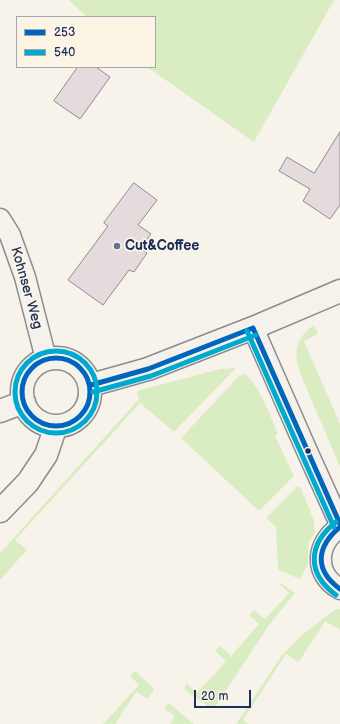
<!DOCTYPE html>
<html>
<head>
<meta charset="utf-8">
<style>
	body { margin:0 }
	#map { position:relative; width:340px; height:724px; overflow:hidden; background:#f7f3ea; font-family:"Balsamiq Sans",sans-serif }
	canvas { display:block }
	.legend { position:absolute; left:16px; top:16px; width:140px; height:52px; box-sizing:border-box; background:#fcf5e5; border:1px solid #a2a6af; margin:0; padding:5px 7px; list-style:none; font-size:12px; color:#1b2f5e }
	.legend li { display:flex; align-items:center; gap:8px; height:20px }
	.legend b { width:20px; border:1px solid #a2a6af }
	.scale { position:absolute; left:194px; top:690px; width:57px; height:18px; box-sizing:border-box; border:2px solid #1b2f5e; border-top:0; padding-left:5px; font-size:12px; line-height:14px; white-space:nowrap; color:#1b2f5e; -webkit-text-stroke:3px #fcf5e5; paint-order:stroke }
</style>
</head>
<body>
<div id="map">
<canvas width="340" height="724"></canvas>
<ul class="legend">
<li><b style="height:5px;background:#0065bd"></b>253</li>
<li><b style="height:5px;background:#00a9ce"></b>540</li>
</ul>
<div class="scale">20 m</div>
</div>
<script>
const context = document.querySelector('canvas').getContext('2d');
context.lineJoin = 'round';
function fill(path, color) {
  context.fillStyle = color;
  context.fill(path, 'evenodd');
}
function strokePath(path, color, width, dash) {
  context.strokeStyle = color;
  context.lineWidth = width;
  context.lineCap = dash ? 'butt' : 'round';
  context.setLineDash(dash || []);
  context.stroke(path);
}
function write(font, color, halo, rows, align = 'center') {
  context.font = font + ' "Balsamiq Sans",sans-serif';
  context.lineWidth = 3.5;
  context.setLineDash([]);
  context.textBaseline = 'middle';
  context.strokeStyle = halo;
  context.fillStyle = color;
  for (const [text, x, y, turn = 0] of rows) {
    context.save();
    context.translate(x, y);
    context.rotate((+turn || 0) * Math.PI / 180);
    context.textAlign = isNaN(turn) ? turn : align;
    if (halo) context.strokeText(text, 0, 0);
    context.fillText(text, 0, 0);
    context.restore();
  }
}
fill(new Path2D(`
	M69 0H334L254 142 147 67H155V17H87Z
	M314 325 318 334 304 341 340 424V467L300 373C294 352 294 339 314 325Z
	M236 368 174 432 140 403 15 540 27 550 0 580V553L139 399 137 391 220 369Z
	M244 373C262 389 269 413 278 434L275 436 294 476 259 511 181 438 238 377Z
	M298 486 301 488 314 521 315 533 309 542 308 552V564L300 579 278 570 276 527 266 518Z
	M278 583H281L295 593 269 625 216 706 209 707 185 690 186 683 197 693 226 661 215 651 220 646 231 656 259 624 249 615 254 610 265 619 289 593Z
	M340 609V630L325 621 299 662 286 654 243 720 248 724H236L282 655 302 635 334 610Z
	M133 672H136L153 687 154 690 148 699 136 692 115 724H103L139 685 130 676Z
	M168 704H170L194 724H170L175 716 164 709Z`), '#daedc2');
const building = new Path2D(`
	M78 67H96L110 77 80 119 54 101Z
	M340 132V205L330 219 303 201 310 189 279 171 287 157 314 173Z
	M134 183 157 200 138 225 151 234 140 248 147 253 134 272 129 270 103 305 68 280 108 226 104 223Z`);
fill(building, '#e5dbdd');
strokePath(building, '#8a8c91', 1);
const minor = new Path2D(`
	M0 219 10 235 25 277 46 359
	M253 328 307 451 340 524
	M340 527C316 543 313 574 340 589`);
const major = new Path2D(`
	M22 392a34 34 0 1 1 68 0a34 34 0 1 1-68 0Z
	M91 385 148 369 253 328 340 291
	M0 411 24 402
	M0 511 28 482 46 455 56 426`);
strokePath(minor, '#8a8c91', 23);
strokePath(major, '#8a8c91', 25);
strokePath(minor, '#f5f2ec', 20);
strokePath(major, '#f5f2ec', 22);
strokePath(new Path2D(`
	M253 328 340 524
	M22 392a34 34 0 1 1 68 0a34 34 0 1 1-68 0Z
	M91 385 148 369 253 328
	M340 527C316 547 314 570 340 589`), '#0065bd', 5);
strokePath(new Path2D(`
	M247 331 334 527
	M15 392a41 41 0 1 1 82 0a41 41 0 1 1-82 0Z
	M93 392 151 376 256 335
	M336 522C308 544 306 573 336 595`), '#00a9ce', 5);
for (const [x, y, r, color] of [
	[117,246,4,"#68748f"],
	[308,451,3.5,"#1b2f5e"]
]) {
  const dot = new Path2D();
  dot.arc(x, y, r, 0, 2 * Math.PI);
  context.fillStyle = color;
  context.fill(dot);
  strokePath(dot, '#fcf5e5', 1.5);
}
write('bold 14px', '#1b2f5e', '#fcf5e5', [
	["Cut&Coffee",125,246]
], 'left');
write('14px', '#1b2f5e', '#fcf5e5', [
	["Kohnser Weg",26,288,74]
]);
</script>
</body>
</html>
